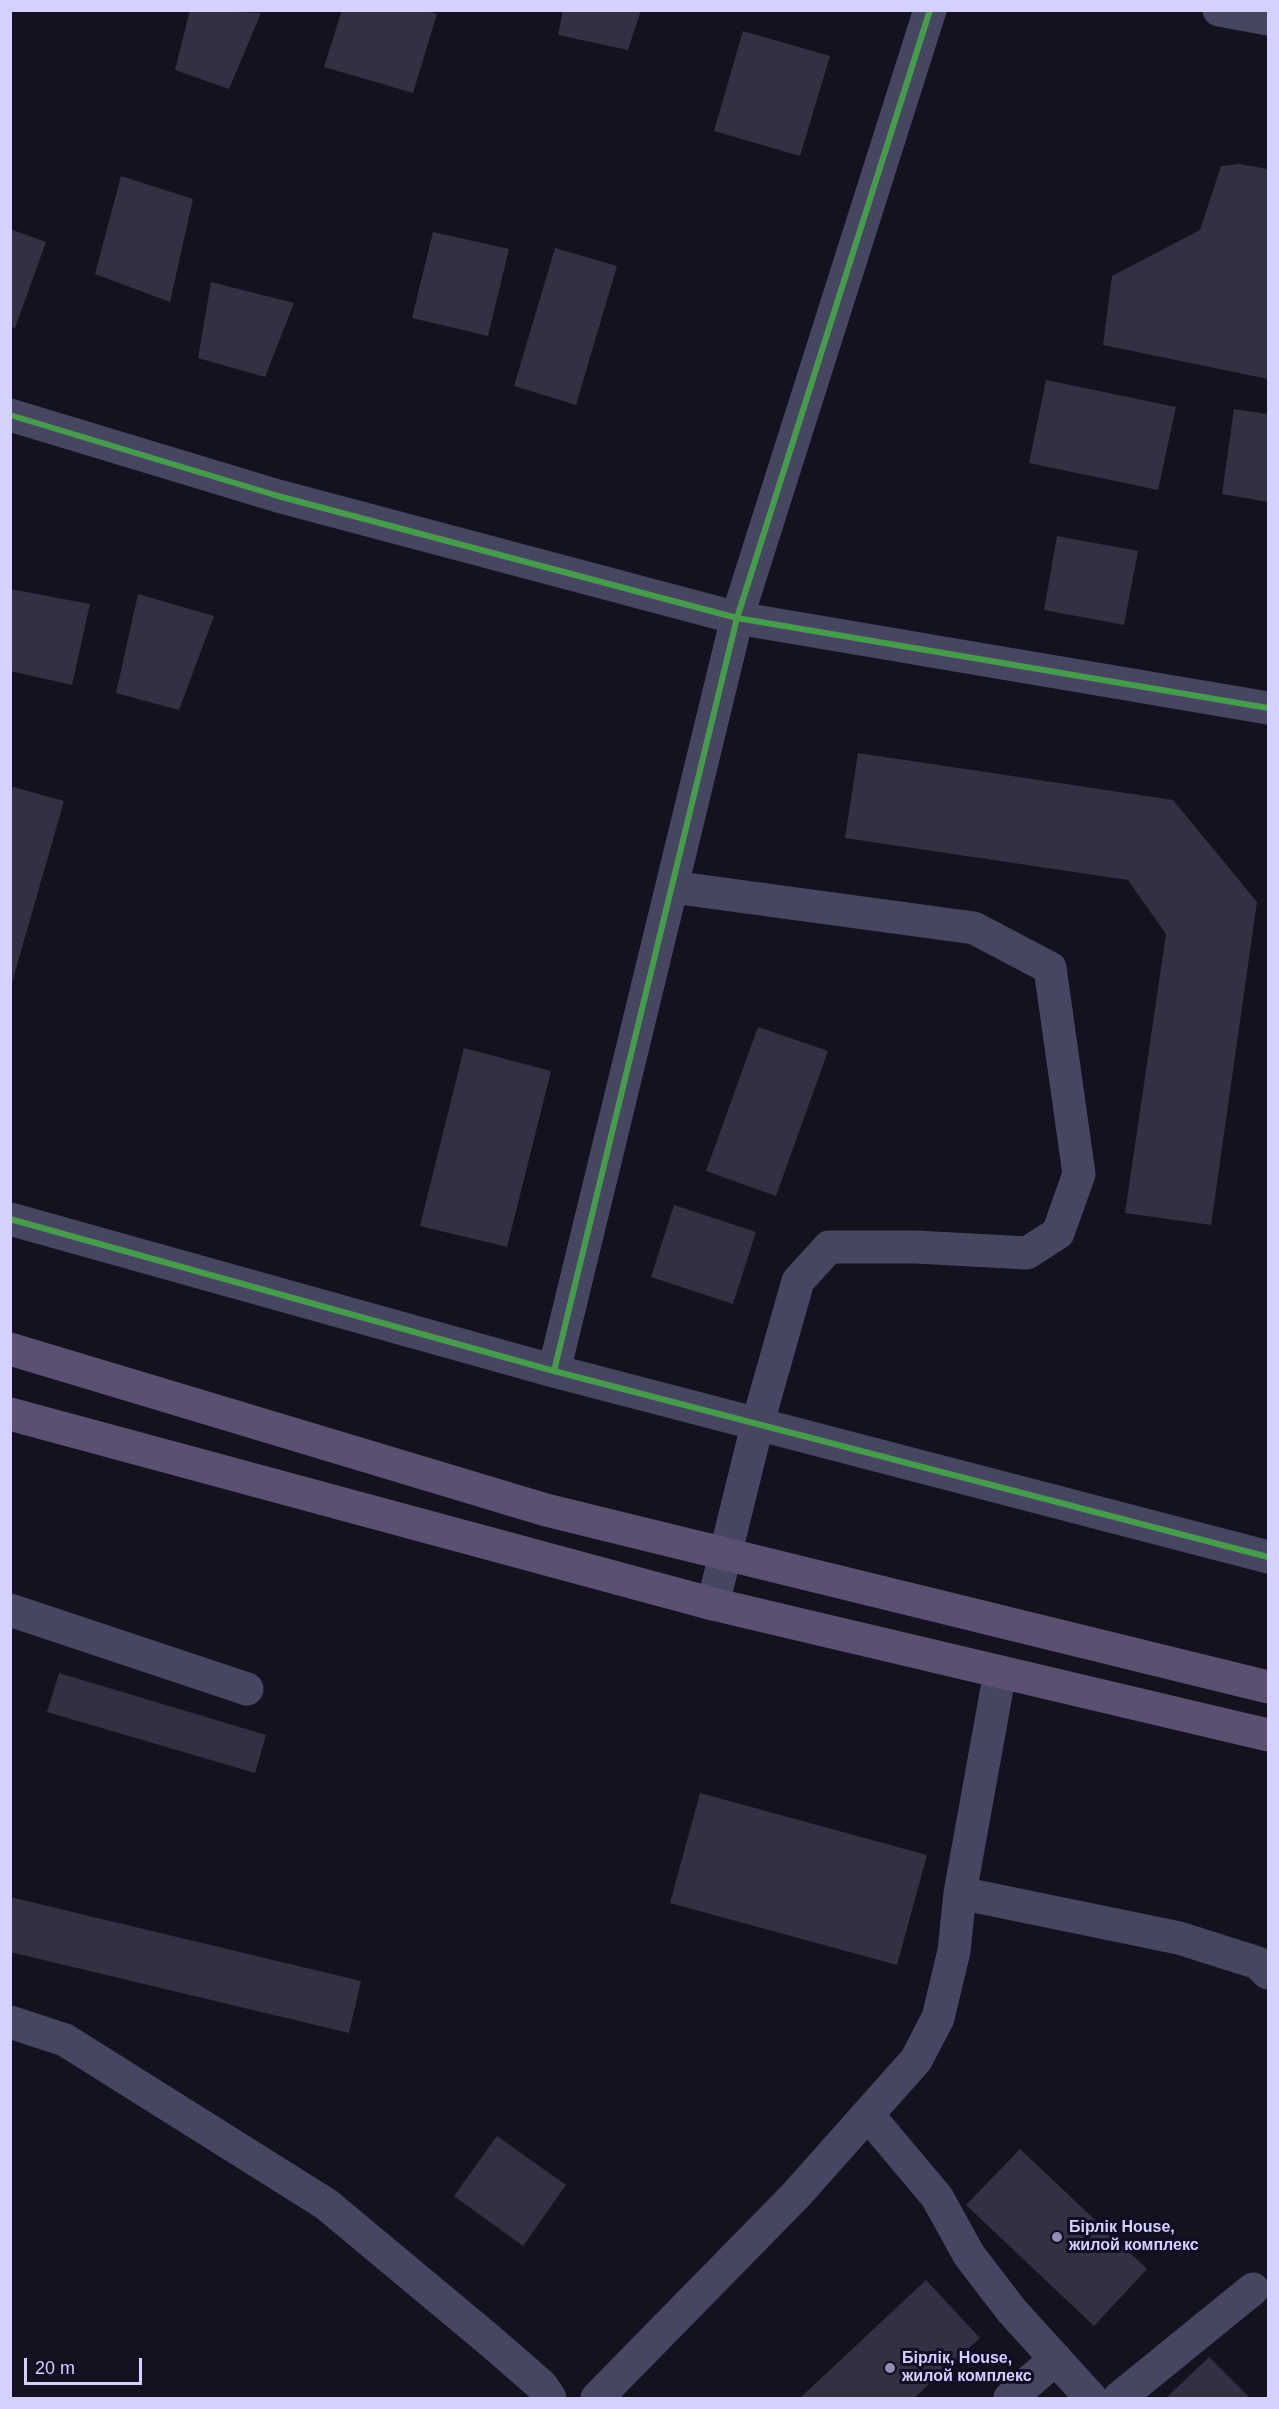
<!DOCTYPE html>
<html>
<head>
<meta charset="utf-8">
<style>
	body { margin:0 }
	#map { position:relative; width:1279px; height:2409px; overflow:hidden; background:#14121f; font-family:Arial,sans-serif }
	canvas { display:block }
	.frame { position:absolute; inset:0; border:12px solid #d4d0ff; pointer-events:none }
	.scale { position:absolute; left:24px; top:2358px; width:118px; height:27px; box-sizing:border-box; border:3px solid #d4d0ff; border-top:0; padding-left:8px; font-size:18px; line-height:21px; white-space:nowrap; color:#d4d0ff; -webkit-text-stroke:4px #100d24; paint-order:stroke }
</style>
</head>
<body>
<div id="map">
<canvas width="1279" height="2409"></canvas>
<div class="frame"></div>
<div class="scale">20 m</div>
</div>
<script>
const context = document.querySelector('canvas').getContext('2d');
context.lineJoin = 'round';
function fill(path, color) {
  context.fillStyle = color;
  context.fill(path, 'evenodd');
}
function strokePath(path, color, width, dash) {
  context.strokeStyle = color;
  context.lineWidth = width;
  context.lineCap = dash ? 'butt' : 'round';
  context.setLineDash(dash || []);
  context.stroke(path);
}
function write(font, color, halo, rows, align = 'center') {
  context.font = font + ' Arial,sans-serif';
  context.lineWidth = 6;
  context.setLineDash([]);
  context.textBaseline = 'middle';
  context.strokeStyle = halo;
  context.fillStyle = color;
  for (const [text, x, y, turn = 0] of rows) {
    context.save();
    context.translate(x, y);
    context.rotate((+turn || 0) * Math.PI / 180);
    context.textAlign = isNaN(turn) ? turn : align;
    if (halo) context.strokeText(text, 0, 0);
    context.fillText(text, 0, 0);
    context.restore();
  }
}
fill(new Path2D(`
	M190 10 261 13 229 89 175 70Z
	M342 10H425L437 14 413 93 324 67Z
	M563 10H641L628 50 558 35Z
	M743 31 830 56 800 156 714 131Z
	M1240 164 1268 169V379L1103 345 1112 276 1200 230 1221 166Z
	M121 176 193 199 170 302 95 274Z
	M10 229 46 242 15 328 10 326Z
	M433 232 509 249 488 336 412 318Z
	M555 248 617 266 576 405 514 386Z
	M211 282 294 303 265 377 198 358Z
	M1046 380 1176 407 1158 490 1029 463Z
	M1234 409 1268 414V502L1222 494Z
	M1057 536 1138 551 1124 625 1044 610Z
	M10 589 90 604 72 685 10 671Z
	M138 594 214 616 179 710 116 693Z
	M858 753 1173 800 1257 902 1211 1225 1125 1213 1166 934 1128 880 845 838Z
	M10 786 64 801 11 986H10Z
	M758 1027 828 1051 776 1196 706 1171Z
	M464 1048 551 1071 507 1247 420 1226Z
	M674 1205 756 1232 733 1304 651 1277Z
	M59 1673 266 1735 255 1773 47 1712Z
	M700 1793 927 1855 897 1965 670 1903Z
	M10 1897 361 1981 349 2033 10 1952Z
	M497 2136 566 2185 523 2246 454 2196Z
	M1020 2149 1147 2269 1094 2326 966 2205Z
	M926 2280 980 2338 914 2398H800Z
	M1209 2357 1250 2398H1166Z`), '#323041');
strokePath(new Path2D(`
	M1219 10 1268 19
	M10 415 278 496 737 618 1268 708
	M672 887 974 928 1050 968 1079 1174 1058 1233 1027 1253 916 1247H829L798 1281 758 1422 713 1604
	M10 1219 554 1371 1268 1557
	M554 1371 737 618 930 10
	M10 1610 247 1689
	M960 1893 1179 1938 1258 1963 1268 1973
	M10 2022 65 2040 326 2204 488 2339 541 2385 550 2398
	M868 2115 937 2197 969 2255 1012 2311 1091 2398
	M597 2398 796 2195 916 2060 938 2018 954 1951 960 1893 1000 1672
	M1010 2398 1056 2359
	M1119 2398 1253 2289`), '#474660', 33);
strokePath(new Path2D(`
	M10 1349 546 1510 1268 1687
	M10 1414 713 1604 1268 1735`), '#5b5071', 33);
strokePath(new Path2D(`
	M10 415 278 496 737 618 1268 708
	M10 1219 554 1371 1268 1557
	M554 1371 737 618 930 10`), '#469c4c', 6);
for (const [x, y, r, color] of [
	[1057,2237,6,"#918eb1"],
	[890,2368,6,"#918eb1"]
]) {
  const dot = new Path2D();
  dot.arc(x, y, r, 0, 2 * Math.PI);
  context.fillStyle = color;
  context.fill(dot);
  strokePath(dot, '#100d24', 2);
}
write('bold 16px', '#d4d0ff', '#100d24', [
	["Бірлік House,",1069,2228],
	["жилой комплекс",1069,2246],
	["Бірлік, House,",902,2359],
	["жилой комплекс",902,2377]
], 'left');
</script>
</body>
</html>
